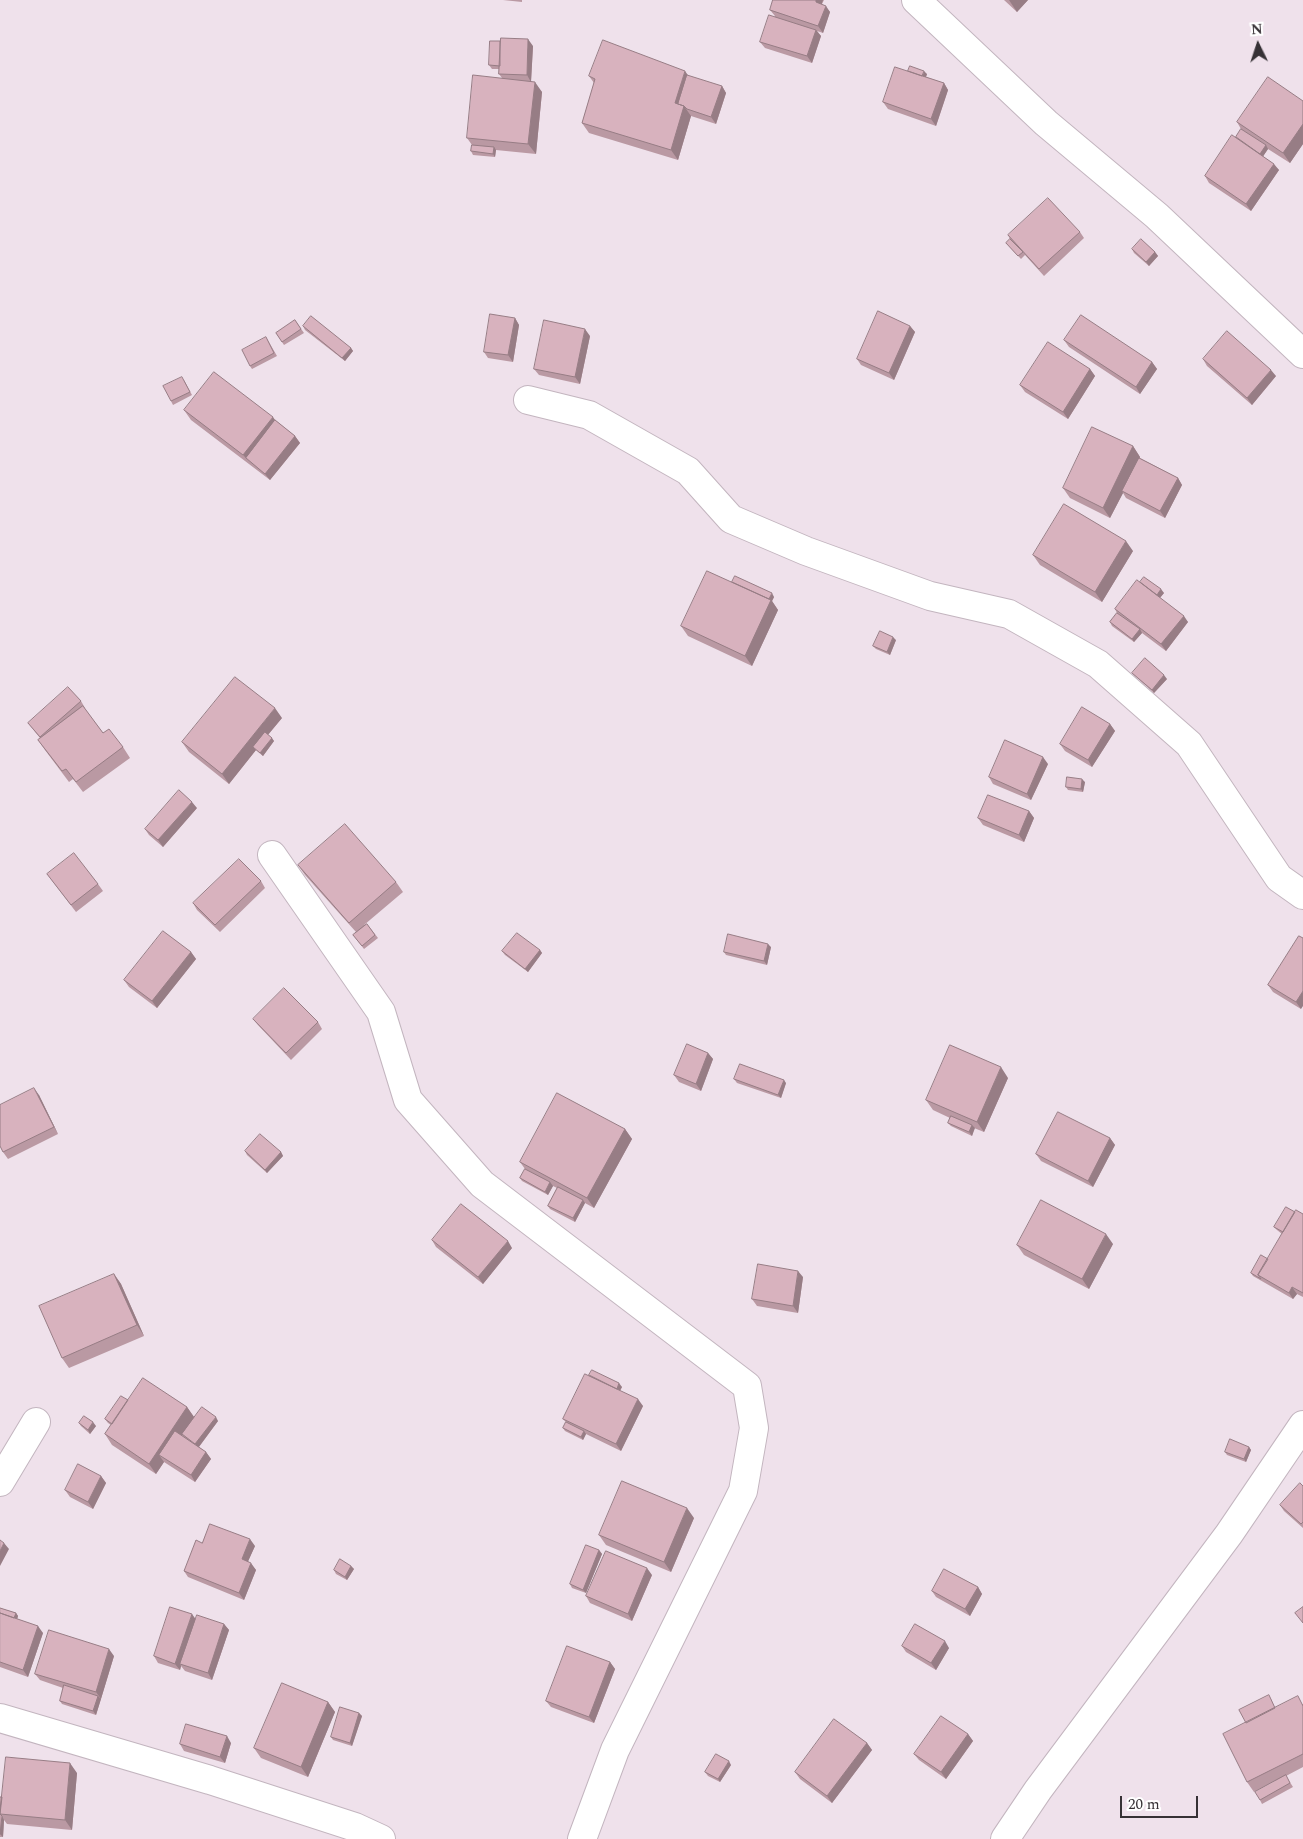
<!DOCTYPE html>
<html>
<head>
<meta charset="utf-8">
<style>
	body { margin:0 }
	#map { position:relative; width:1303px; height:1839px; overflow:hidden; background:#efe1eb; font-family:Spectral,serif }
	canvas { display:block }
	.north { position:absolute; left:1233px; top:20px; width:50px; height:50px; -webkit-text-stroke:4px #fff; paint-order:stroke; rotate:356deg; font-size:14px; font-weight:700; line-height:20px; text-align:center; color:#363135 }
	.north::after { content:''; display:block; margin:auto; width:18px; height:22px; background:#363135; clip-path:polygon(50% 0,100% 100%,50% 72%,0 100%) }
	.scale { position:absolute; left:1120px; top:1796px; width:78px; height:22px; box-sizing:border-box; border:2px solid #363135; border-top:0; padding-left:6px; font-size:15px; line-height:18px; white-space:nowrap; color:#363135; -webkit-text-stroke:4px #fff; paint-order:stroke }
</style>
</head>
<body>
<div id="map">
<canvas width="1303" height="1839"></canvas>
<div class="north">N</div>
<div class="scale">20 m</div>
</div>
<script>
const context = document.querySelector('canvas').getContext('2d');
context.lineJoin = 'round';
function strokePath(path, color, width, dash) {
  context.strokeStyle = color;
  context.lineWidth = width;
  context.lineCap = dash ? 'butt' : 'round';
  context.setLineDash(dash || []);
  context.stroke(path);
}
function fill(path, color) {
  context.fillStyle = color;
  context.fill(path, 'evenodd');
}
const street = new Path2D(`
	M916 0 1046 123 1157 216 1303 354
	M528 400 589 415 688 471 731 519 806 551 930 596 1009 614 1098 664 1189 744 1279 878 1303 895
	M272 855 381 1012 408 1100 482 1184 747 1386 754 1428 743 1491 615 1750 582 1839
	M0 1482 36 1422
	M0 1718 210 1780 355 1827 381 1839
	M1005 1839 1038 1790 1229 1534 1303 1425`);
strokePath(street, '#c3b5bf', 30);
strokePath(street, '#fff', 28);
fill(new Path2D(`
	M503 0H522V2Z
	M773 0H824L822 4 830 12 823 33 817 31 821 36 812 63 765 48 760 42 775 16 770 10Z
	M1004 0H1028L1017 12Z
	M533 46 531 81 542 92 536 154 496 150 495 157 473 155 471 151 472 145 467 138 502 78 499 74V69H492L489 65Z
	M908 71 927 74 926 77 944 83 948 90 936 126 888 109 883 102Z
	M589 76 722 86 726 93 716 124 691 116 678 160 589 133 582 123 594 83Z
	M1303 101V144L1290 163 1268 149 1263 156 1279 170 1251 211 1209 183 1205 176 1236 137 1241 129 1237 122Z
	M1080 232 1084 238 1044 276 1025 255 1021 259 1006 243 1010 239 1008 235Z
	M1132 249 1155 252 1158 256 1149 266 1134 253Z
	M515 318 519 325 513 362 488 358 484 352Z
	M295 320 304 333 284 345 276 333Z
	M303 326 351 348 353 351 345 361 305 330Z
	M910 326 915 332 894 380 861 365 857 359Z
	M590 336 580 384 539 375 534 369Z
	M266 337 277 356 252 369 250 366Z
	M1064 340 1152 362 1157 369 1140 394 1069 347Z
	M1203 359 1276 376 1252 405 1207 366Z
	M1090 369 1095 376 1068 419 1025 392 1020 385Z
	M184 380 192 395 173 405 171 401Z
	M184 410 275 420 295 436 300 443 270 480 191 420Z
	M1133 446 1140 457V458L1178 478 1182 485 1165 518 1126 498 1123 493 1110 518 1070 498 1063 488Z
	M1133 551 1102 602 1040 565 1033 555Z
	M732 582 774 597 772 601 778 610 752 666 688 636 681 626Z
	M1140 582 1164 593 1160 598 1188 622 1166 651 1142 633 1134 642 1112 626 1110 622 1117 613 1115 609Z
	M896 640 890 655 876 649 873 646Z
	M1132 673 1167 679 1154 693 1135 676Z
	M81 701 85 708V709L103 733 123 747 130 758 83 792 73 779 69 782 45 750 38 740 40 738 28 723Z
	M282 718 268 735 274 741 263 756 256 750 229 784 189 752 182 742Z
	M1110 724 1115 731 1092 767 1065 751 1060 744Z
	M1048 764 1031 800 993 784 989 777Z
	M1085 782 1083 792 1068 790 1066 787Z
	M197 808 163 847 149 835 145 829Z
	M1029 811 1034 818 1024 842 983 825 978 818Z
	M298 865 396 882 403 892 364 925 367 924 378 938 364 949 353 935 356 932 305 875Z
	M47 874 98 884 103 891 76 912Z
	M261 881 265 888 220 932 197 910 193 903Z
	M1299 936 1301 1009 1273 992 1268 985Z
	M771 947 767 965 726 955 724 952Z
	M540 950 542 953 528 972 505 955 502 951Z
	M191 952 196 959 157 1008 129 987 124 980Z
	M253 1019 318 1022 322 1029 291 1060 258 1025Z
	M708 1053 713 1059 701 1091 679 1082 674 1075Z
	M1008 1078 984 1132 974 1128 972 1136 951 1126 948 1123 950 1118 933 1110 926 1100Z
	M734 1079 786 1083 781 1098 737 1083Z
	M39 1095 58 1134 8 1159 3 1152Z
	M625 1129 632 1139 594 1208 585 1203 575 1222 550 1209 548 1206 557 1188 553 1186 548 1195 522 1181 520 1178 525 1169 520 1162Z
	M1110 1138 1115 1145 1093 1187 1041 1161 1036 1154Z
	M245 1151 281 1152 283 1156 267 1173 247 1155Z
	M1295 1212 1303 1214V1297L1297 1294 1293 1299 1253 1276 1251 1273 1268 1259 1282 1234 1277 1230 1274 1227Z
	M432 1240 512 1248 483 1284 436 1247Z
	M1113 1244 1089 1289 1024 1255 1017 1245Z
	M114 1274 121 1284 144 1336 69 1368 62 1358Z
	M803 1277 798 1313 757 1306 752 1299Z
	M589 1375 622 1387 620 1391 643 1406 621 1451 586 1434 583 1440 565 1431 563 1428 566 1422 563 1419Z
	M128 1400 187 1407 194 1417 218 1421 199 1447 206 1452 211 1459 195 1482 164 1462 156 1474 112 1445 105 1434 111 1425 108 1423 105 1419Z
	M79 1423 96 1426 90 1434 81 1426Z
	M1249 1447 1251 1450 1246 1462 1227 1455 1225 1452Z
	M101 1476 106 1483 93 1509 70 1497 65 1490Z
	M1303 1486V1528L1284 1511 1280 1505Z
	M694 1518 671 1572 606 1545 599 1535Z
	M202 1543 255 1546 248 1561 256 1570 244 1600 188 1577 184 1571Z
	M599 1550 602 1554 586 1593 572 1588 570 1584Z
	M351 1566 354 1569 347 1580 336 1574 334 1570Z
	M652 1575 632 1621 590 1603 586 1596Z
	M978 1587 982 1594 970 1616 936 1597 932 1591Z
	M0 1608 16 1613 18 1616 17 1619 43 1633 28 1677 0 1667Z
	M195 1619 224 1624 229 1630 212 1680 185 1671 181 1666 180 1670 158 1663 154 1656Z
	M902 1646 949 1648 936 1670 906 1652Z
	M114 1656 96 1715 62 1704 60 1701 63 1688 40 1680 35 1674Z
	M610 1662 615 1669 594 1723 551 1707 546 1701Z
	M1271 1699 1275 1708 1303 1704V1767L1286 1776 1293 1787 1262 1804 1260 1800 1275 1781 1254 1792 1247 1782 1246 1723Z
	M328 1702 335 1712 308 1777 261 1758 254 1748Z
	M359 1713 362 1716 352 1746 333 1740 331 1737Z
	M968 1734 973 1741 946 1779 919 1760 914 1754Z
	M231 1743 225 1763 184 1751 180 1744Z
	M867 1743 872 1750 832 1803 800 1779 795 1772Z
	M731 1765 720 1782 708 1776 705 1772Z
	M77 1773 72 1830 7 1824 4 1820 3 1837H0V1797H2Z`), '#ba99a3');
fill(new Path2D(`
	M816 0H823L820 9 816 2Z
	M1009 0H1028L1017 12Z
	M826 6 830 12 823 33 818 26Z
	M816 30 821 36 812 63 807 56Z
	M528 39 533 46 531 82 527 75Z
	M685 71 692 81 683 108 675 103Z
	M924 71 927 74 924 82 922 79Z
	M535 82 542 92 536 154 528 144Z
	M944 83 948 90 936 126 931 119Z
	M722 86 726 93 716 124 711 117Z
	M684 106 691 116 678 160 671 150Z
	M1303 124V144L1290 163 1283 153Z
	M1266 145 1268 149 1262 158 1259 155Z
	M494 147 496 150 495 157 493 154Z
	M1274 164 1279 170 1251 211 1246 204Z
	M1155 252 1158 256 1149 266 1146 262Z
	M515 318 519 325 513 362 508 355Z
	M910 326 915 332 894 380 889 373Z
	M585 329 590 336 580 384 575 377Z
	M351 348 353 351 345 361 342 358Z
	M1152 362 1157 369 1140 394 1136 387Z
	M1090 369 1095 376 1068 419 1063 412Z
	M1271 370 1276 376 1252 405 1247 398Z
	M273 417 280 427 246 458 243 455Z
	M295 436 300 443 270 480 265 474Z
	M1133 446 1140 457 1123 492 1122 491 1123 493 1110 518 1103 508Z
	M1178 478 1182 485 1165 518 1160 511Z
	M1126 541 1133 551 1102 602 1095 592Z
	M1161 589 1164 593 1158 600 1156 596Z
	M772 593 774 597 772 601 778 610 752 666 745 656Z
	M1184 616 1188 622 1166 651 1161 644Z
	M1140 629 1142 633 1134 642 1132 639Z
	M893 637 896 640 890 655 887 652Z
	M1164 675 1167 679 1154 693 1152 690Z
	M275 708 282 718 256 749 253 747 256 750 229 784 222 774Z
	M1110 724 1115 731 1092 767 1088 760Z
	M272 738 274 741 263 756 260 753Z
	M1043 757 1048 764 1031 800 1027 794Z
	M1082 779 1085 782 1083 792 1081 789Z
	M192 802 197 808 163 847 158 840Z
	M1029 811 1034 818 1024 842 1019 835Z
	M768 944 771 947 767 965 764 961Z
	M540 950 542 953 528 972 525 969Z
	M191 952 196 959 157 1008 152 1001Z
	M1303 991V1006L1301 1009 1296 1002Z
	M708 1053 713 1059 701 1091 696 1084Z
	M1001 1067 1008 1078 984 1132 977 1122Z
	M784 1080 786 1083 781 1098 778 1095Z
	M34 1088 39 1095 58 1134 54 1127Z
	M972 1125 975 1128 972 1136 969 1132Z
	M625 1129 632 1139 594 1208 587 1198Z
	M1110 1138 1115 1145 1093 1187 1088 1181Z
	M281 1152 283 1156 267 1173 265 1170Z
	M550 1182 553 1186 548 1195 545 1192Z
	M583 1200 585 1203 575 1222 573 1218Z
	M1106 1234 1113 1244 1089 1289 1082 1279Z
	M508 1241 512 1248 483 1284 478 1277Z
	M798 1271 803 1277 798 1313 793 1306Z
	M114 1274 121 1284 144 1336 137 1325Z
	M1292 1287 1297 1294 1293 1299 1289 1293Z
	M619 1383 622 1387 618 1394 616 1391Z
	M638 1399 643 1406 621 1451 616 1444Z
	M187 1407 194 1417 166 1459 159 1455 164 1462 156 1474 149 1464Z
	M216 1417 218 1421 198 1448 195 1444Z
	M93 1422 96 1426 90 1434 88 1430Z
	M584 1431 586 1434 583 1440 581 1437Z
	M1249 1447 1251 1450 1246 1462 1244 1459Z
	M206 1452 211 1459 195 1482 191 1475Z
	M101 1476 106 1483 93 1509 88 1502Z
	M687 1508 694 1518 671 1572 664 1562Z
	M250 1539 255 1546 246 1566 242 1559Z
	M4 1543 9 1549 0 1566V1551Z
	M599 1550 602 1554 586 1593 583 1590Z
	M251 1563 256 1570 244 1600 239 1593Z
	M351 1566 354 1569 347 1580 345 1577Z
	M647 1568 652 1575 632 1621 628 1614Z
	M978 1587 982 1594 970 1616 965 1609Z
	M16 1613 18 1616 16 1623 13 1620Z
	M192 1614 197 1621 180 1664 181 1666 180 1670 175 1664Z
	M224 1624 229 1630 212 1680 208 1673Z
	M38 1626 43 1633 28 1677 23 1670Z
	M945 1641 949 1648 936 1670 931 1663Z
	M109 1649 114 1656 101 1699 96 1692Z
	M610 1662 615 1669 594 1723 589 1717Z
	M98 1696 101 1699 96 1715 93 1711Z
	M328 1702 335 1712 308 1777 301 1767Z
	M359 1713 362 1716 352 1746 350 1743Z
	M968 1734 973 1741 946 1779 941 1772Z
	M227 1736 231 1743 225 1763 220 1757Z
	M867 1743 872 1750 832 1803 827 1796Z
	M729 1761 731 1765 720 1782 718 1779Z
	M70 1763 77 1773 72 1830 65 1820Z
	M2 1816 4 1820 3 1837 0 1834Z`), '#977d85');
const building = new Path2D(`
	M773 0H816V2L826 6 818 26 770 10Z
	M769 15 816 30 807 56 760 42Z
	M501 38 528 39 527 75 499 74Z
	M603 40 685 71 675 103 684 106 671 150 582 123 595 79 589 76Z
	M490 41H500V66L489 65Z
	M910 66 924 71 922 76 908 71Z
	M895 67 944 83 931 119 883 102Z
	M473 75 535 82 528 144 467 138Z
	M687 75 722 86 711 117 687 109 684 106 678 104Z
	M1268 77 1303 101V124L1283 153 1237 122Z
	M1241 129 1266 145 1260 154 1236 137Z
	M1232 135 1274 164 1246 204 1205 176Z
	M472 145 494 147 493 154 471 151Z
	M1048 198 1080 232 1039 269 1008 235Z
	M1010 239 1023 252 1018 256 1006 243Z
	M1141 239 1155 252 1146 262 1132 249Z
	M878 311 910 326 889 373 857 359Z
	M490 314 515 318 508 355 484 352Z
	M1081 315 1152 362 1136 387 1064 340Z
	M311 316 351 348 342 358 303 326Z
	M295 320 301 329 282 342 276 333Z
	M544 320 585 329 575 377 534 369Z
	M1227 331 1271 370 1247 398 1203 359Z
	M266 337 274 353 250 366 242 350Z
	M1048 342 1090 369 1063 412 1020 385Z
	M214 372 273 417 243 455 184 410Z
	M182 377 190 392 171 401 163 386Z
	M275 420 295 436 265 474 246 458Z
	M1092 427 1133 446 1103 508 1063 488Z
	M1139 458 1178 478 1160 511 1122 491Z
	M1064 504 1126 541 1095 592 1033 555Z
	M707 571 771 600 745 656 681 626Z
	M735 576 772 593 769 599 732 582Z
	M1144 577 1161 589 1157 595 1140 582Z
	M1137 580 1184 616 1161 644 1115 609Z
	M1117 613 1140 629 1132 639 1110 622Z
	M880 631 893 637 887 652 873 646Z
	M1145 658 1164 675 1152 690 1132 673Z
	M235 677 275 708 222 774 182 742Z
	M68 687 81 701 40 737 28 723Z
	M83 706 103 733 109 729 123 747 76 782 66 769 62 771 38 740Z
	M1082 707 1110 724 1088 760 1060 744Z
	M265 732 272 738 260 753 253 747Z
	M1005 740 1043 757 1027 794 989 777Z
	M1067 777 1082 779 1081 789 1066 787Z
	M179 790 192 802 158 840 145 829Z
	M988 795 1029 811 1019 835 978 818Z
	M345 824 396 882 349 923 298 865Z
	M74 853 98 884 71 905 47 874Z
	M239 859 261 881 215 925 193 903Z
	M367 924 375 935 362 946 353 935Z
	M163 931 191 952 152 1001 124 980Z
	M517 933 540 950 525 969 502 951Z
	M728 934 768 944 764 961 724 952Z
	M1299 936 1303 938V991L1296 1002 1268 985Z
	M284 988 318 1022 286 1053 253 1019Z
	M687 1044 708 1053 696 1084 674 1075Z
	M950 1045 1001 1067 977 1122 926 1100Z
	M740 1064 784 1080 778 1095 734 1079Z
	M34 1088 54 1127 3 1152 0 1146V1105Z
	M557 1093 625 1129 587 1198 520 1162Z
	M1058 1112 1110 1138 1088 1181 1036 1154Z
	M951 1116 972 1125 969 1132 948 1123Z
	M260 1134 281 1152 265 1170 245 1151Z
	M525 1169 550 1182 545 1192 520 1178Z
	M558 1187 583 1200 573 1218 548 1206Z
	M1041 1200 1106 1234 1082 1279 1017 1245Z
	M461 1204 508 1241 478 1277 432 1240Z
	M1286 1207 1295 1212 1283 1232 1274 1227Z
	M1296 1210 1303 1214V1293L1292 1287 1289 1293 1258 1275Z
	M1261 1255 1268 1259 1258 1275 1261 1279 1251 1273Z
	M758 1264 798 1271 793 1306 752 1299Z
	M114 1274 137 1325 62 1358 39 1306Z
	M592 1370 619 1383 617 1389 589 1375Z
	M585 1374 638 1399 616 1444 563 1419Z
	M143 1378 187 1407 149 1464 105 1434Z
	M121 1396 128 1400 112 1424 105 1419Z
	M202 1407 216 1417 195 1444 182 1434Z
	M84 1416 93 1422 88 1430 79 1423Z
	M566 1422 584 1431 581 1437 563 1428Z
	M175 1431 206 1452 191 1475 159 1455Z
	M1230 1439 1249 1447 1244 1459 1225 1452Z
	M78 1464 101 1476 88 1502 65 1490Z
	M622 1481 687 1508 664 1562 599 1535Z
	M1300 1483 1303 1486V1522L1301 1524 1280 1505Z
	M210 1524 250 1539 242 1559 251 1563 239 1593 184 1571 196 1540 202 1543Z
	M0 1540 4 1543 0 1551Z
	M586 1545 599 1550 583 1590 570 1584Z
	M606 1551 647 1568 628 1614 586 1596Z
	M340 1559 351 1566 345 1577 334 1570Z
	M944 1569 978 1587 965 1609 932 1591Z
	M170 1607 192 1614 175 1664 154 1656Z
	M1303 1607V1623L1295 1613Z
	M0 1608 16 1613 14 1618 0 1613Z
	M0 1613 38 1626 23 1670 0 1662Z
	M197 1615 224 1624 208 1673 180 1664Z
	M915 1624 945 1641 931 1663 902 1646Z
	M49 1630 109 1649 96 1692 35 1674Z
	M567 1646 610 1662 589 1717 546 1701Z
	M282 1683 328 1702 301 1767 254 1748Z
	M64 1685 98 1696 93 1711 60 1701Z
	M1269 1695 1275 1708 1246 1723 1239 1710Z
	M1298 1696 1303 1706V1754L1247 1782 1223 1734Z
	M340 1707 359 1713 350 1743 331 1737Z
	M941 1716 968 1734 941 1772 914 1754Z
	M834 1719 867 1743 827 1796 795 1772Z
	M186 1724 227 1736 220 1757 180 1744Z
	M716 1754 729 1761 718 1779 705 1772Z
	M6 1757 70 1763 65 1820 0 1814Z
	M1286 1775 1290 1783 1260 1800 1255 1792Z
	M0 1797H2L0 1814 2 1816 0 1834Z`);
fill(building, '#d8b2be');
strokePath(building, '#977d85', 1);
</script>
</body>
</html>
